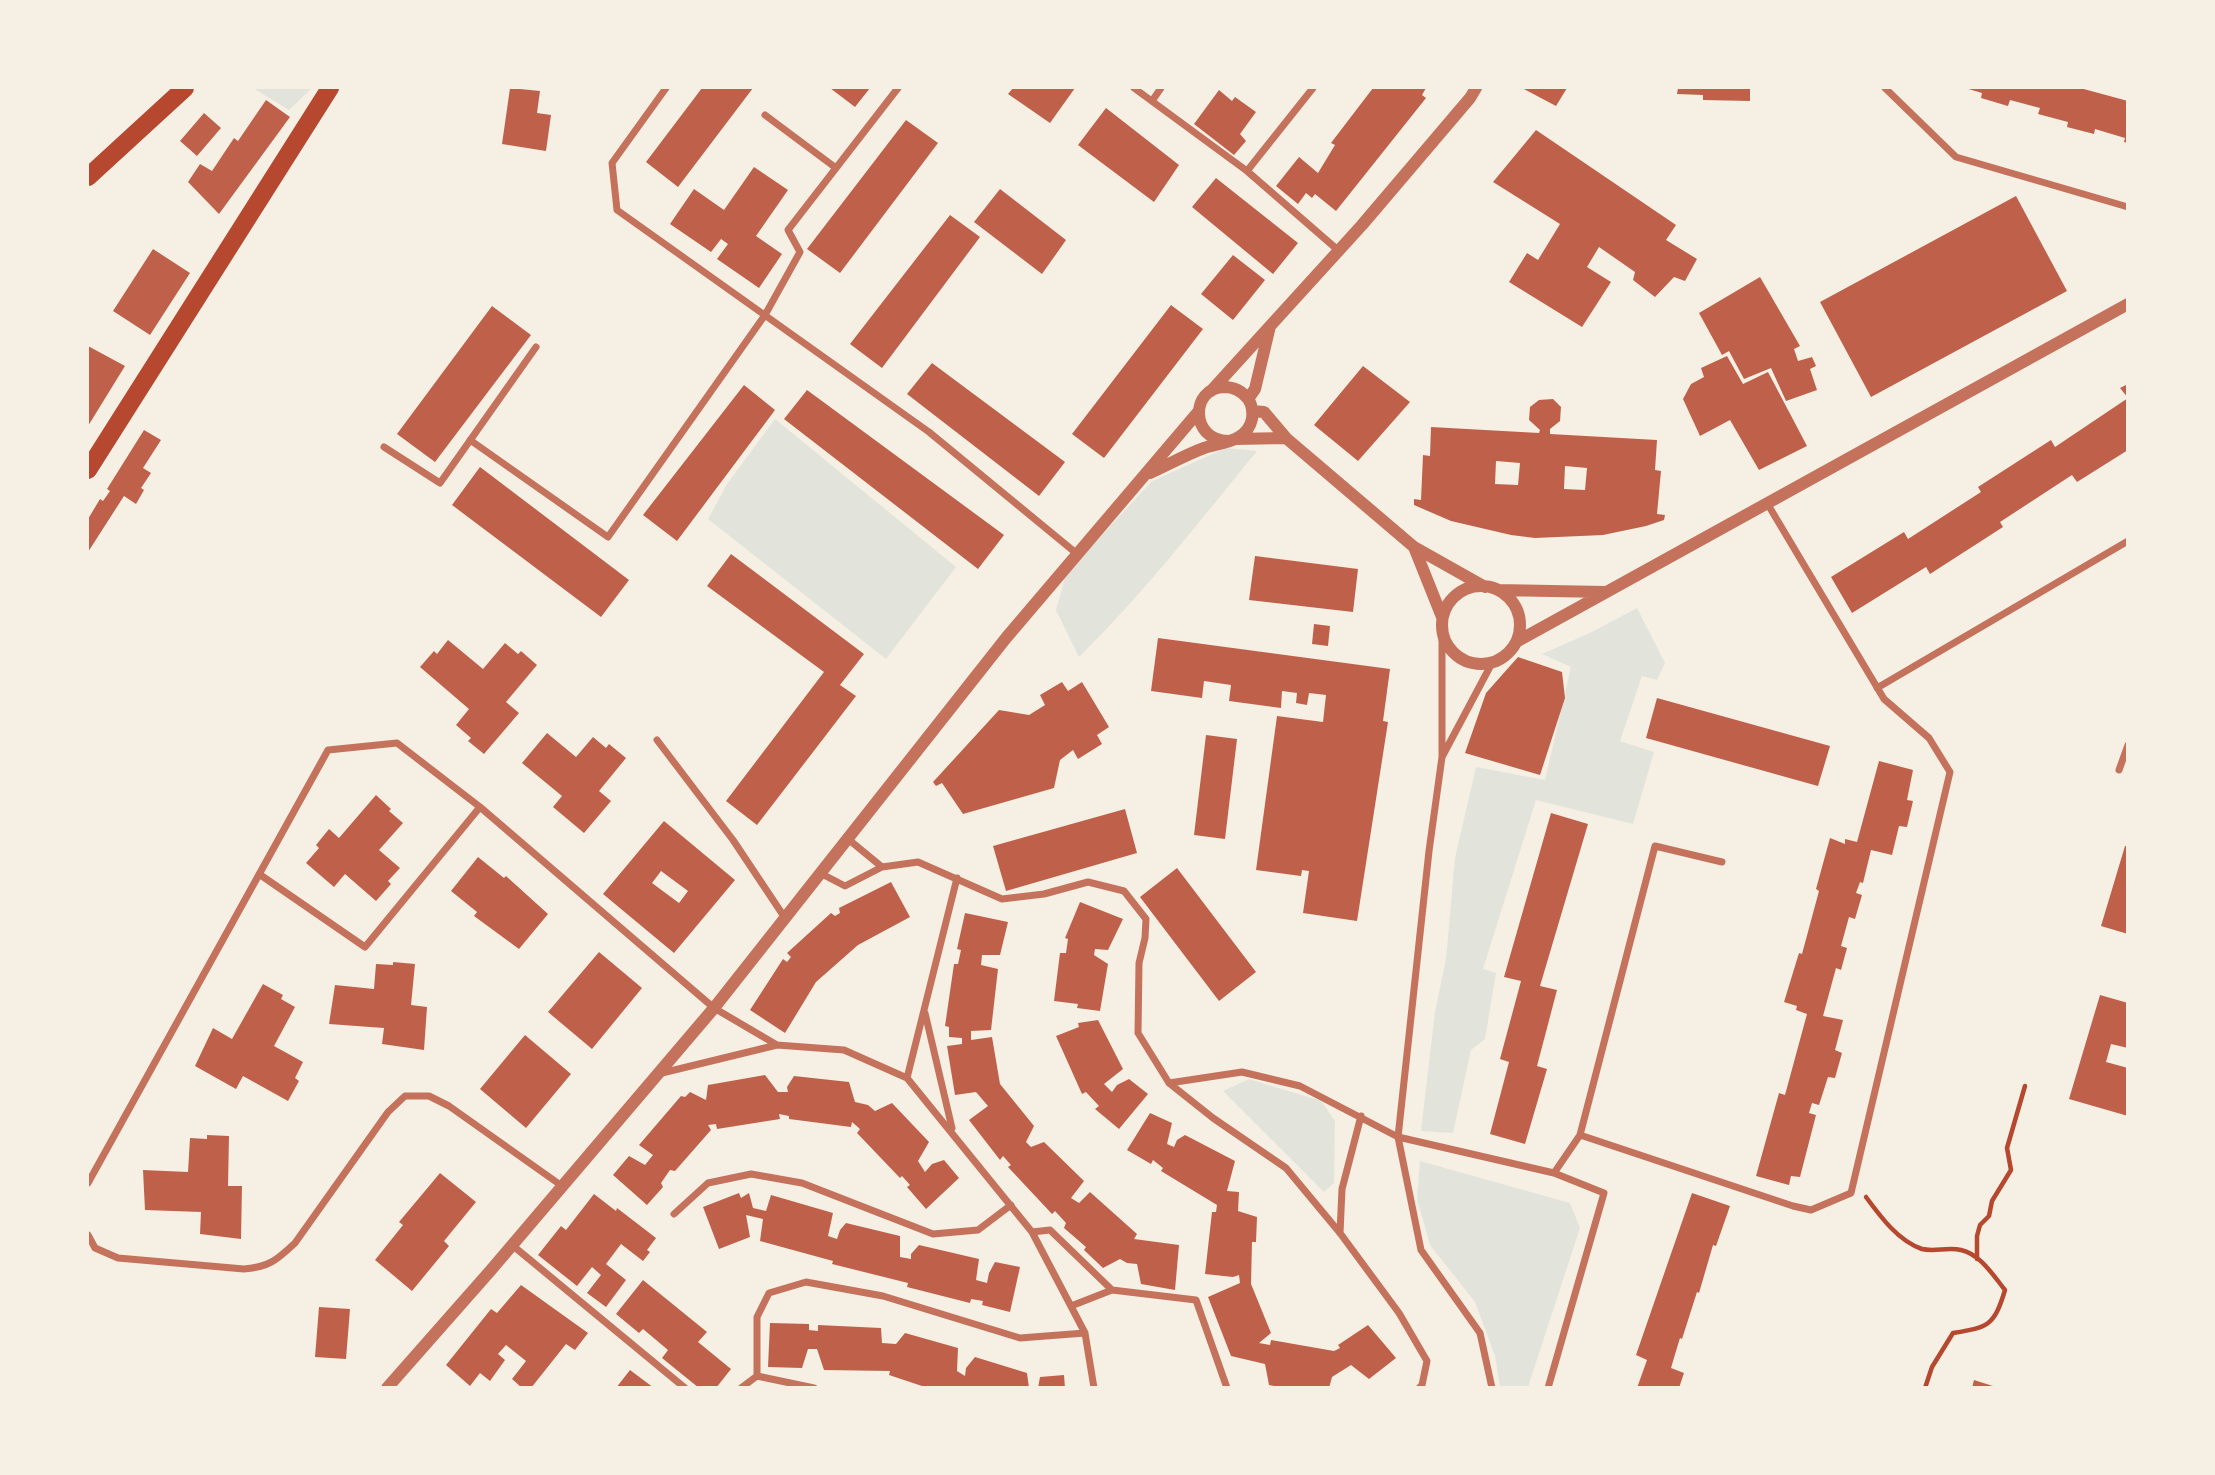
<!DOCTYPE html>
<html>
<head>
<meta charset="utf-8">
<style>
	body { margin:0 }
	#map { position:relative; width:2215px; height:1475px; overflow:hidden; background:#f6efe4; font-family:Signika,sans-serif }
	canvas { display:block }
	.frame { position:absolute; inset:0; border:89px solid #f6efe4; pointer-events:none }
</style>
</head>
<body>
<div id="map">
<canvas width="2215" height="1475"></canvas>
<div class="frame"></div>
</div>
<script>
const context = document.querySelector('canvas').getContext('2d');
context.lineJoin = 'round';
function fill(path, color) {
  context.fillStyle = color;
  context.fill(path, 'evenodd');
}
function strokePath(path, color, width, dash) {
  context.strokeStyle = color;
  context.lineWidth = width;
  context.lineCap = dash ? 'butt' : 'round';
  context.setLineDash(dash || []);
  context.stroke(path);
}
fill(new Path2D(`
	M253 88H312L289 110Z
	M775 419 956 567 886 659 708 519 727 484Z
	M1226 448 1257 451C1199 522 1144 593 1079 657L1056 610 1066 574 1152 481Z
	M1637 608 1665 663 1657 680 1642 676 1620 741 1654 752 1633 824 1536 800 1483 969 1496 973 1485 1039 1471 1050 1453 1133 1421 1131 1435 1012 1446 959 1455 858 1476 767 1545 780 1571 667 1542 654 1592 632Z
	M1249 1079 1321 1101 1335 1121 1334 1183 1324 1192 1223 1091Z
	M1420 1161 1570 1203 1580 1228 1528 1387H1500L1495 1356 1475 1302 1430 1245 1417 1199Z`), '#e2e4dc');
fill(new Path2D(`
	M510 88 540 91 537 113 551 115 546 151 502 144Z
	M702 88H753L678 187 646 162Z
	M830 88H870L855 107Z
	M1013 88H1075L1050 123 1008 94Z
	M1373 88H1426L1422 95 1426 98 1336 211 1315 194 1312 198 1306 193 1298 204 1276 186 1299 157 1318 173 1335 145 1331 143Z
	M1522 88H1567L1556 106Z
	M1678 88H1750V101L1703 100V95L1677 94Z
	M1965 88H2080L2128 101V143L2124 142 2125 138 2095 129 2094 134 2067 127 2068 122 2038 114 2040 108 2010 100 2008 106 1981 98 1982 93Z
	M1219 90 1232 101 1235 97 1256 112 1240 134 1246 141 1234 155 1194 124Z
	M266 100 290 117 219 214 188 182 200 164 212 171 234 138 238 141Z
	M1106 108 1179 165 1154 202 1078 145Z
	M204 113 221 128 197 156 180 141Z
	M906 120 938 143 840 273 807 249Z
	M1536 130 1676 225 1666 240 1697 259 1685 281 1674 277 1655 297 1633 280 1635 272 1599 247 1587 267 1611 282 1582 327 1509 282 1527 253 1538 260 1560 224 1493 182Z
	M754 167 788 190 756 236 782 254 759 288 717 259 728 244 721 239 711 252 670 224 694 189 724 210Z
	M1216 178 1298 243 1273 274 1192 207Z
	M1000 189 1066 240 1042 274 974 222Z
	M2016 196 2067 291 1871 397 1820 302Z
	M950 215 980 237 882 368 850 344Z
	M153 249 190 273 150 335 113 311Z
	M1233 255 1265 280 1233 320 1201 294Z
	M1760 277 1800 346 1794 349 1798 361 1812 357 1816 366 1810 369 1817 390 1786 401 1771 368 1744 379 1729 351 1722 355 1699 313Z
	M1171 305 1203 329 1104 458 1072 434Z
	M492 306 531 335 435 462 397 434Z
	M88 346 125 366 88 426Z
	M1727 356 1743 384 1768 372 1807 446 1759 470 1730 420 1700 436 1683 399 1691 384 1704 377 1701 368Z
	M932 363 1065 462 1039 496 907 394Z
	M1363 366 1410 402 1358 461 1314 425Z
	M2128 384V398L2120 388Z
	M744 385 775 410 677 541 643 515Z
	M807 390 1004 535 978 569 784 419Z
	M2128 398V450L2077 482 2072 475 2000 522 2003 527 1930 574 1926 567 1852 613 1831 577 1904 532 1908 539 1981 492 1978 487 2051 440 2055 447Z
	M1553 399 1561 407 1560 421 1550 429V434L1657 440 1655 470 1661 471 1657 514 1665 515 1664 520 1646 526 1603 535 1535 538 1511 535 1451 521 1414 505V499L1421 500 1423 455 1430 456 1431 427 1539 433 1540 430 1529 420 1530 407 1539 400ZM1496 461 1520 463 1518 485 1495 484ZM1565 466 1587 468 1585 490 1564 489Z
	M144 430 161 440 143 468 151 473 141 488 144 490 136 504 124 496 88 552V519L100 499 103 501 110 491 107 489Z
	M480 467 629 580 601 617 452 505Z
	M731 554 864 654 840 685 856 696 757 825 726 801 824 672 707 586Z
	M1255 556 1358 569 1353 612 1249 600Z
	M1314 624 1330 626 1328 646 1312 644Z
	M1158 638 1390 669 1383 721 1388 722 1357 921 1303 913 1309 871 1302 870 1301 876 1256 870 1277 716 1323 722 1326 695 1309 693 1307 705 1296 703 1297 693 1282 691 1281 708 1229 701 1231 685 1204 681 1202 698 1151 691Z
	M448 640 483 669 505 643 518 654 521 651 537 665 506 702 519 713 484 754 468 741 471 738 456 725 469 709 420 667 434 651 437 654Z
	M1518 657 1562 672 1565 698 1540 775 1465 753 1486 693Z
	M1062 682 1068 691 1082 682 1109 727 1097 735 1102 744 1078 759 1073 750 1060 760 1054 788 963 814 942 783 936 786 933 782 999 710 1029 715 1045 705 1040 695Z
	M1657 698 1830 746 1818 786 1646 738Z
	M547 733 576 757 593 737 606 748 609 744 626 758 599 791 611 801 584 833 553 807 562 796 522 763Z
	M1206 735 1237 739 1225 839 1194 835Z
	M1879 761 1913 770 1907 800 1913 801 1907 827 1899 826 1892 855 1871 850 1863 883 1860 882 1856 893 1862 895 1855 919 1849 917 1841 946 1847 948 1841 970 1836 968 1823 1016 1843 1020 1835 1050 1842 1053 1835 1078 1828 1077 1819 1105 1812 1103 1809 1113 1816 1115 1800 1177 1791 1176 1789 1185 1756 1176 1779 1093 1785 1095 1807 1014 1796 1010 1797 1006 1784 1002 1799 953 1802 954 1819 891 1816 889 1830 838 1845 844V839L1857 842Z
	M376 795 391 809 389 811 403 823 379 850 400 868 388 881 391 884 376 901 345 874 334 887 306 863 319 848 316 845 329 829 339 838Z
	M1125 809 1137 853 1006 891 993 846Z
	M1551 813 1588 824 1540 986 1557 990 1537 1066 1547 1069 1525 1144 1490 1134 1509 1062 1500 1059 1521 981 1504 977Z
	M664 821 735 880 674 953 603 894ZM661 871 688 891 679 903 652 883Z
	M2125 846H2128V934L2101 926Z
	M478 857 504 878 506 876 548 914 519 949 474 916 477 912 451 891Z
	M1177 868 1256 972 1219 1001 1140 897Z
	M891 882 910 917 858 945 816 982 785 1033 750 1010 783 959 787 962 791 957 787 953 831 913 835 916 840 913 839 908Z
	M1080 902 1123 919 1108 950 1095 949 1094 955 1108 964 1100 1011 1077 1008 1078 1004 1054 1001 1060 953H1066L1068 939 1065 938Z
	M965 913 1008 922 1000 955H982L981 965 998 969 991 1030 971 1031V1040L992 1037 1000 1084 1034 1126 1026 1142 1031 1147 1044 1142 1084 1181 1071 1198 1079 1203 1090 1192 1137 1234 1134 1239 1179 1245 1175 1290 1141 1284 1137 1264 1127 1263 1120 1259 1103 1268 1084 1250 1086 1247 1064 1228 1066 1223 1055 1211 1052 1214 1008 1167 1011 1165 1003 1156 1000 1160 969 1120 988 1106 976 1092 955 1095 947 1046 962 1044V1038L949 1037V1027L945 1026 954 964H958L961 950 957 949Z
	M599 952 642 988 592 1049 548 1012Z
	M393 962 415 964 411 1005 427 1007 424 1050 382 1044 384 1028 329 1024 335 985 374 989 376 964 393 965Z
	M263 984 283 995 281 999 295 1007 274 1046 303 1062 295 1078 299 1081 288 1101 243 1076 236 1089 195 1066 213 1028 232 1039Z
	M2100 995 2128 1003V1048L2111 1044 2106 1062 2128 1068V1116L2069 1099Z
	M1098 1020 1123 1069 1104 1084 1112 1092 1117 1085 1129 1079 1148 1094 1119 1129 1095 1109 1099 1106 1086 1092 1082 1094 1056 1036 1079 1027 1078 1023Z
	M525 1035 571 1074 526 1128 480 1089Z
	M765 1075 778 1092H788L787 1087 794 1076 849 1082 855 1102 868 1105 875 1111 892 1103 929 1142 918 1161 925 1172 932 1164 944 1160 959 1178 926 1209 907 1187 910 1185 902 1176 900 1178 857 1133 860 1129 852 1122 851 1127 789 1119V1116L779 1114 780 1119 717 1129 716 1124 708 1125 711 1130 675 1171 670 1170 661 1183 663 1187 647 1205 613 1175 629 1156 645 1165 653 1155 639 1145 681 1096 685 1097 690 1092 706 1100 708 1085Z
	M1150 1113 1172 1123 1167 1144 1174 1147 1177 1140 1185 1135 1235 1161 1227 1191 1239 1192 1238 1211 1257 1217 1256 1242H1252L1251 1284 1271 1333 1259 1343 1270 1345 1271 1340 1334 1351 1340 1348 1338 1345 1368 1325 1396 1358 1369 1379 1351 1365 1332 1377 1329 1388H1284L1269 1385 1265 1364 1231 1356 1208 1297 1240 1283 1239 1275 1233 1277 1205 1274 1212 1212H1216L1217 1205 1161 1171 1163 1168 1153 1160 1151 1164 1127 1150Z
	M207 1135 229 1136 228 1186H242L241 1239 200 1234 201 1212 145 1210 143 1170 188 1172 190 1138 207 1139Z
	M440 1173 476 1202 444 1241 449 1246 412 1291 375 1260 403 1225 399 1222Z
	M739 1193 741 1198 749 1193 753 1208 766 1211 771 1195 833 1213 828 1236 837 1239 840 1230 846 1223 900 1236V1257L911 1259V1254L919 1245 979 1259 976 1280 987 1283 989 1273 995 1262 1020 1267 1010 1312 982 1305 983 1301 971 1299 970 1303 907 1287 908 1283 832 1264 833 1261 760 1241 763 1219 746 1215 750 1237 719 1249 703 1207Z
	M1692 1193 1730 1206 1716 1246 1713 1245 1699 1293 1697 1292 1682 1339 1680 1338 1676 1351 1671 1368 1684 1373 1679 1388H1637L1647 1360 1636 1355Z
	M594 1194 616 1211 617 1208 656 1238 647 1250 650 1252 643 1261 621 1244 606 1264 626 1280 606 1307 587 1293 601 1275 592 1267 577 1286 538 1255 561 1226 566 1230Z
	M643 1280 707 1332 698 1342 731 1369 716 1388H699L662 1358 668 1350 643 1329 639 1333 616 1314Z
	M521 1285 588 1333 575 1350 566 1344 531 1388H522L512 1379 526 1361 506 1345 498 1354 505 1360 490 1381 480 1373 470 1386 446 1365 491 1309 497 1313Z
	M319 1307 350 1309 346 1359 315 1357Z
	M770 1323 809 1324V1330L818 1331V1325L881 1328 882 1343 896 1344 905 1333 958 1348 957 1371 965 1376 966 1368 975 1357 1027 1373 1029 1388H928L889 1375 890 1371 824 1370 817 1349H808L802 1368 768 1367Z
	M630 1370 654 1388H616Z
	M1064 1375 1065 1388H1038L1040 1377Z
	M1974 1380 1996 1387V1388H1972Z`), '#bf614a');
strokePath(new Path2D(`
	M1866 1197C1880 1216 1898 1241 1922 1249 1934 1252 1948 1247 1961 1250 1980 1254 1993 1275 2005 1290 1994 1326 1989 1327 1953 1333L1932 1367 1925 1388
	M1977 1259V1236L1980 1225 1989 1216 1992 1201 2011 1170 2007 1148 2025 1086`), '#b5482f', 4.5);
strokePath(new Path2D(`
	M666 88 612 163 617 210 929 432 1076 553
	M1134 88 1247 171 1339 251
	M1885 88 1956 157 2128 207
	M1152 101 1161 88
	M765 115 836 168
	M1247 171 1313 88
	M470 440 608 537 765 315 800 252 788 230 898 88
	M384 447 440 483 536 347
	M1442 630V757L1429 851 1398 1137 1421 1250 1480 1333 1492 1388
	M1877 688 2128 541
	M657 740 733 840 785 918
	M1442 757 1492 663
	M2119 770 2128 745
	M848 839 882 867
	M820 873 845 886 882 867 918 862 1002 899 1044 894 1088 882 1124 891 1146 919 1145 938 1139 963 1138 1033 1169 1083 1213 1118 1286 1168 1340 1233 1399 1313 1427 1361 1422 1385 1419 1388
	M259 874 365 947 480 807
	M925 1013 952 1128
	M662 1073 777 1045 844 1050 907 1078 1032 1232 1085 1333 1094 1388
	M907 1078 957 878
	M1169 1083 1242 1072 1300 1086 1398 1137 1554 1173 1604 1193 1548 1388
	M1580 1135 1793 1206 1811 1210 1851 1193 1950 772 1929 738 1884 699 1767 503
	M1554 1173 1580 1135 1655 846 1722 862
	M88 1183 328 750 397 743 480 807 714 1008 777 1045
	M674 1214 708 1183 751 1174 802 1183 933 1234 978 1230 1011 1205
	M1032 1232 1050 1230 1112 1290 1196 1300 1227 1388
	M1340 1233 1342 1189 1361 1116
	M88 1235 95 1248 118 1258 244 1269C269 1267 277 1260 295 1243L388 1112 405 1096H429L449 1106 562 1186
	M512 1245 685 1388
	M1071 1306 1112 1290
	M757 1376V1317L769 1293 806 1282 883 1296 1020 1338 1085 1333
	M757 1376 814 1388
	M741 1388 757 1376`), '#c5725c', 7);
strokePath(new Path2D(`
	M1211 391 1362 225 1470 98 1476 88
	M1248 399 1255 389 1270 326
	M1252 411 1264 412 1286 438 1414 547 1485 587
	M1235 439 1286 438
	M1150 473C1168 465 1185 455 1204 448 1222 442 1247 442 1252 419 1253 413 1252 404 1248 399 1242 391 1233 387 1224 387 1190 388 1190 440 1228 441
	M1414 547 1442 617
	M1442 625a39 39 0 1 1 78 0a39 39 0 1 1-78 0Z
	M1498 590 1605 592
	M1516 642 2128 304
	M387 1388 491 1270 714 1008 1006 638 1199 411`), '#c5725c', 12);
strokePath(new Path2D(`
	M88 177 185 88
	M88 470 330 88`), '#b5482f', 18);
</script>
</body>
</html>
